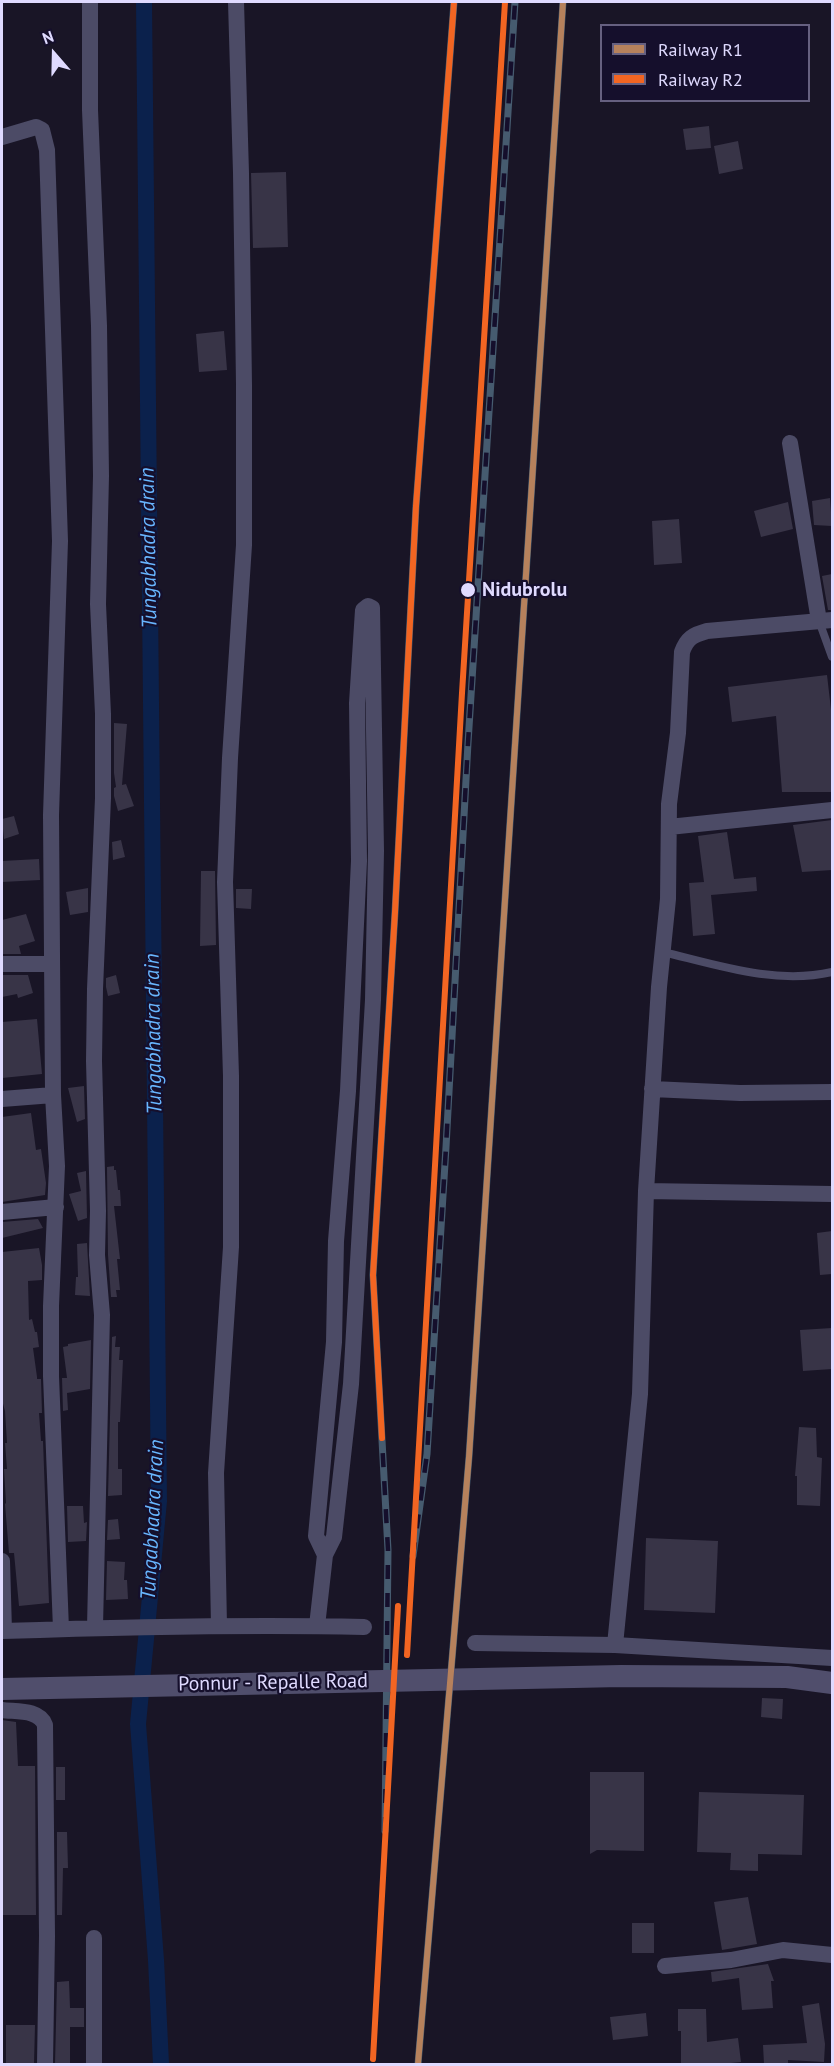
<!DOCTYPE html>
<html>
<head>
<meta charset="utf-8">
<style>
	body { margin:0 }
	#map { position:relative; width:834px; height:2066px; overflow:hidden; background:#191526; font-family:"PT Sans",sans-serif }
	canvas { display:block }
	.frame { position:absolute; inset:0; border:3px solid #dfdaff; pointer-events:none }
	.legend { position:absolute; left:600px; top:24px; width:210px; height:78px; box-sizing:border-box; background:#150f2c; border:2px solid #666080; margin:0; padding:8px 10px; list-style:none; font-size:18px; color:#dfdaff }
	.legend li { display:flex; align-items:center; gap:12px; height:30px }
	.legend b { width:30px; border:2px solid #666080 }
	.north { position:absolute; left:24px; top:24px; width:60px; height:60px; -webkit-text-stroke:4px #150f2c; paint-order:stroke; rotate:340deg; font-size:16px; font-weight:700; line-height:24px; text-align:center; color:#dfdaff }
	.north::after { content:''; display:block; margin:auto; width:21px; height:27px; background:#dfdaff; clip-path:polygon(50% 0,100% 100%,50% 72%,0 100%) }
</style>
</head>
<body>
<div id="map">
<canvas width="834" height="2066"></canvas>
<div class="frame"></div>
<ul class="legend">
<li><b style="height:8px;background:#b6815c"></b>Railway R1</li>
<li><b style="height:8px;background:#f26522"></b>Railway R2</li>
</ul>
<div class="north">N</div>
</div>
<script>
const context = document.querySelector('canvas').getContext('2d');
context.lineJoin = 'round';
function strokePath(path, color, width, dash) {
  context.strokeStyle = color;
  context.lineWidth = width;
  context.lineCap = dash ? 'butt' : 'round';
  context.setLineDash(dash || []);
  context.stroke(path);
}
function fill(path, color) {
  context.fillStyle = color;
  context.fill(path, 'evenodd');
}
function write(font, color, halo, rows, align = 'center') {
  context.font = font + ' "PT Sans",sans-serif';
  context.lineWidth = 4.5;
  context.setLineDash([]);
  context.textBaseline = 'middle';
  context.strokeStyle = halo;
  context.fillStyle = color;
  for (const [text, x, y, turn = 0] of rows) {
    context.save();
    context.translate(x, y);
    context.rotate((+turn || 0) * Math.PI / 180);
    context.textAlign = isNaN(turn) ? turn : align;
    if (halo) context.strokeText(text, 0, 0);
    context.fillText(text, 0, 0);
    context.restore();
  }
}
strokePath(new Path2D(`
	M144 2 159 1501 138 1724 156 1960 161 2064`), '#0b214c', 16);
fill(new Path2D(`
	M709 126 711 148 686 150 683 129Z
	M738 141 743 169 719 174 714 146Z
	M286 172 288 247 253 248 251 173Z
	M224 331 227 370 199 372 196 334Z
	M830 498 832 526 814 525 812 501Z
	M788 502 793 529 761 537 754 511Z
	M679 519 682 563 654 565 652 521Z
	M832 574V610H828L822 576Z
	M827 675 832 718V792H782L776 716 732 722 728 687Z
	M114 723 127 724 122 785 126 784 134 806 118 811 114 796V788L116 787 114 773Z
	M14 816 19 834 4 839 2 819Z
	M832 820V870L802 872 793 825Z
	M727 832 734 879 756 877 757 891 711 895 715 934 693 936 689 883 704 882 698 836Z
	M121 840 125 857 113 860 112 842Z
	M39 859 40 880 2 882V861Z
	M201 871H215L216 945 200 946Z
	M88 888V912L70 915 66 892Z
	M236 889H252L251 909 236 908Z
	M26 914 35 941 19 946 21 954H2V920Z
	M2 975H28L33 993 18 998 17 994 2 997Z
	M116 975 120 993 108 996 106 987V978Z
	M37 1019 42 1074 2 1078V1022Z
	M84 1086 85 1119 77 1122 68 1088Z
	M31 1113 36 1150 41 1149 46 1183 45 1195 2 1202V1117Z
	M114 1166V1170H116L118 1190H120L121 1206H114L120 1259H117L120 1290H116L117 1297H111L108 1255 107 1167Z
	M86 1171 87 1218 78 1221 69 1194 81 1191 77 1173Z
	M38 1219 43 1228 2 1238V1222Z
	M832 1231V1274L820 1275 817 1233Z
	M87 1243 90 1296 75 1295 76 1277H78L77 1244Z
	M39 1248 42 1265V1280L28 1281 29 1320 32 1319 35 1332H37L39 1347 33 1348 37 1377V1379H41L42 1413H39L41 1441H43L49 1603 19 1606 14 1553H9L5 1504 6 1503 4 1469H7L5 1443H7L5 1411 2 1400V1252Z
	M832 1328V1369L803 1371 800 1330Z
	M116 1336 115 1347H120L119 1360H123L120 1422H118V1469H122V1495L108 1496 112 1337Z
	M91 1340 90 1389 67 1393 68 1410 63 1411 62 1378H67L63 1347 68 1346V1344Z
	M799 1427 816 1428 817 1457 822 1458 820 1506 797 1505V1476H795Z
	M67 1506H83L84 1523 87 1522 86 1541 68 1542Z
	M118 1519 120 1539 107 1540 108 1520Z
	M646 1538 718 1541 715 1613 644 1610Z
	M107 1561 125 1562 124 1580H127L128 1599 106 1600Z
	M762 1698 783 1699 782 1719 761 1717Z
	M2 1720 16 1722 18 1766H35L36 1915H2Z
	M56 1767H65V1800H56Z
	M590 1772H644V1851L597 1850 590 1854Z
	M699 1792 804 1795 802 1855 758 1854V1871L730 1870 731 1853 697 1852Z
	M57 1832H67L68 1868H63L62 1915H57Z
	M748 1897 757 1944 722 1950 714 1902Z
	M632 1923H654V1953H632Z
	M768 1964 774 1981H771L773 2008 742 2010 739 1978 712 1982 711 1972Z
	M69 1981 70 2008H84V2027H70V2064H55L57 1982Z
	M819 2003 825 2044 824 2062 788 2060V2063L764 2064 763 2045 807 2043 802 2006Z
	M678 2009H706L707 2042 738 2038 741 2062 721 2064H681V2031H678Z
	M646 2013 648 2036 613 2040 610 2017Z
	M6 2025H35L34 2064H6Z`), '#383447');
strokePath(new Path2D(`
	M819 621 832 657
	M663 952C717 965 776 985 832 972`), '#4c4b66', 8);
strokePath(new Path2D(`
	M90 2V110L99 326 101 476 98 604 103 714V798L95 989 94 1061 98 1211 97 1255 102 1315 95 1627
	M2 137 36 127 42 130 47 150 60 541 51 815 53 1095
	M790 443 819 621
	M669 827 832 810
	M2 964H51
	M652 1089 740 1093 832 1092
	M2 1099 53 1095 57 1166 51 1306V1376L61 1629
	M646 1191 832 1194
	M2 1212 56 1207
	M2 1561 4 1631
	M219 1626 216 1473 231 1247V1076L225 882 230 758 244 545V385L241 173 236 2
	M317 1626 325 1555 334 1537 351 1384 373 1000 376 851 372 608 368 606 363 610 357 703 359 861 348 1091 336 1241 334 1342 316 1536 325 1555
	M2 1631C122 1627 243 1624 364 1627
	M475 1643 615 1645 832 1658
	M615 1645 640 1394 646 1191 659 987 668 899 669 804 678 733 682 652C687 638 693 635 707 631L832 620
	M2 1710C16 1712 39 1709 45 1725L47 1936 45 2064
	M665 1966 731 1960 783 1950 832 1955
	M94 2064V1938`), '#4c4b66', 16);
const rail = new Path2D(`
	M413 1556 427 1454 446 1147 468 743 515 2
	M385 1831 388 1550 373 1275 395 912 416 506 454 2
	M418 2064 469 1457 563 2`);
strokePath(rail, '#465b6f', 7);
strokePath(rail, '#150f2c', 4.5, [14]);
strokePath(new Path2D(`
	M2 1689 621 1676 787 1677 832 1683`), '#504e6c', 22);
strokePath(new Path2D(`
	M418 2064 469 1457 563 2`), '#b6815c', 6);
strokePath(new Path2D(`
	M382 1438 373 1275 395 912 416 506 454 2
	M407 1655 462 693 505 2
	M373 2059 398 1606`), '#f26522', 6);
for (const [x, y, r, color] of [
	[468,590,8,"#dfdaff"]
]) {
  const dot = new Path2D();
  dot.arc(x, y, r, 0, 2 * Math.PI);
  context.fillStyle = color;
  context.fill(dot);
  strokePath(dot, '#150f2c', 2);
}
write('bold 20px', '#dfdaff', '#150f2c', [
	["Nidubrolu",482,590]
], 'left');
write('20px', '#dfdaff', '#150f2c', [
	["Ponnur - Repalle Road",273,1683,-1]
]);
write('italic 21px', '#68b6ff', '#150f2c', [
	["Tungabhadra drain",149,548,-91],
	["Tungabhadra drain",154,1034,-91],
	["Tungabhadra drain",153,1520,-87]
]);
</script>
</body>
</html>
